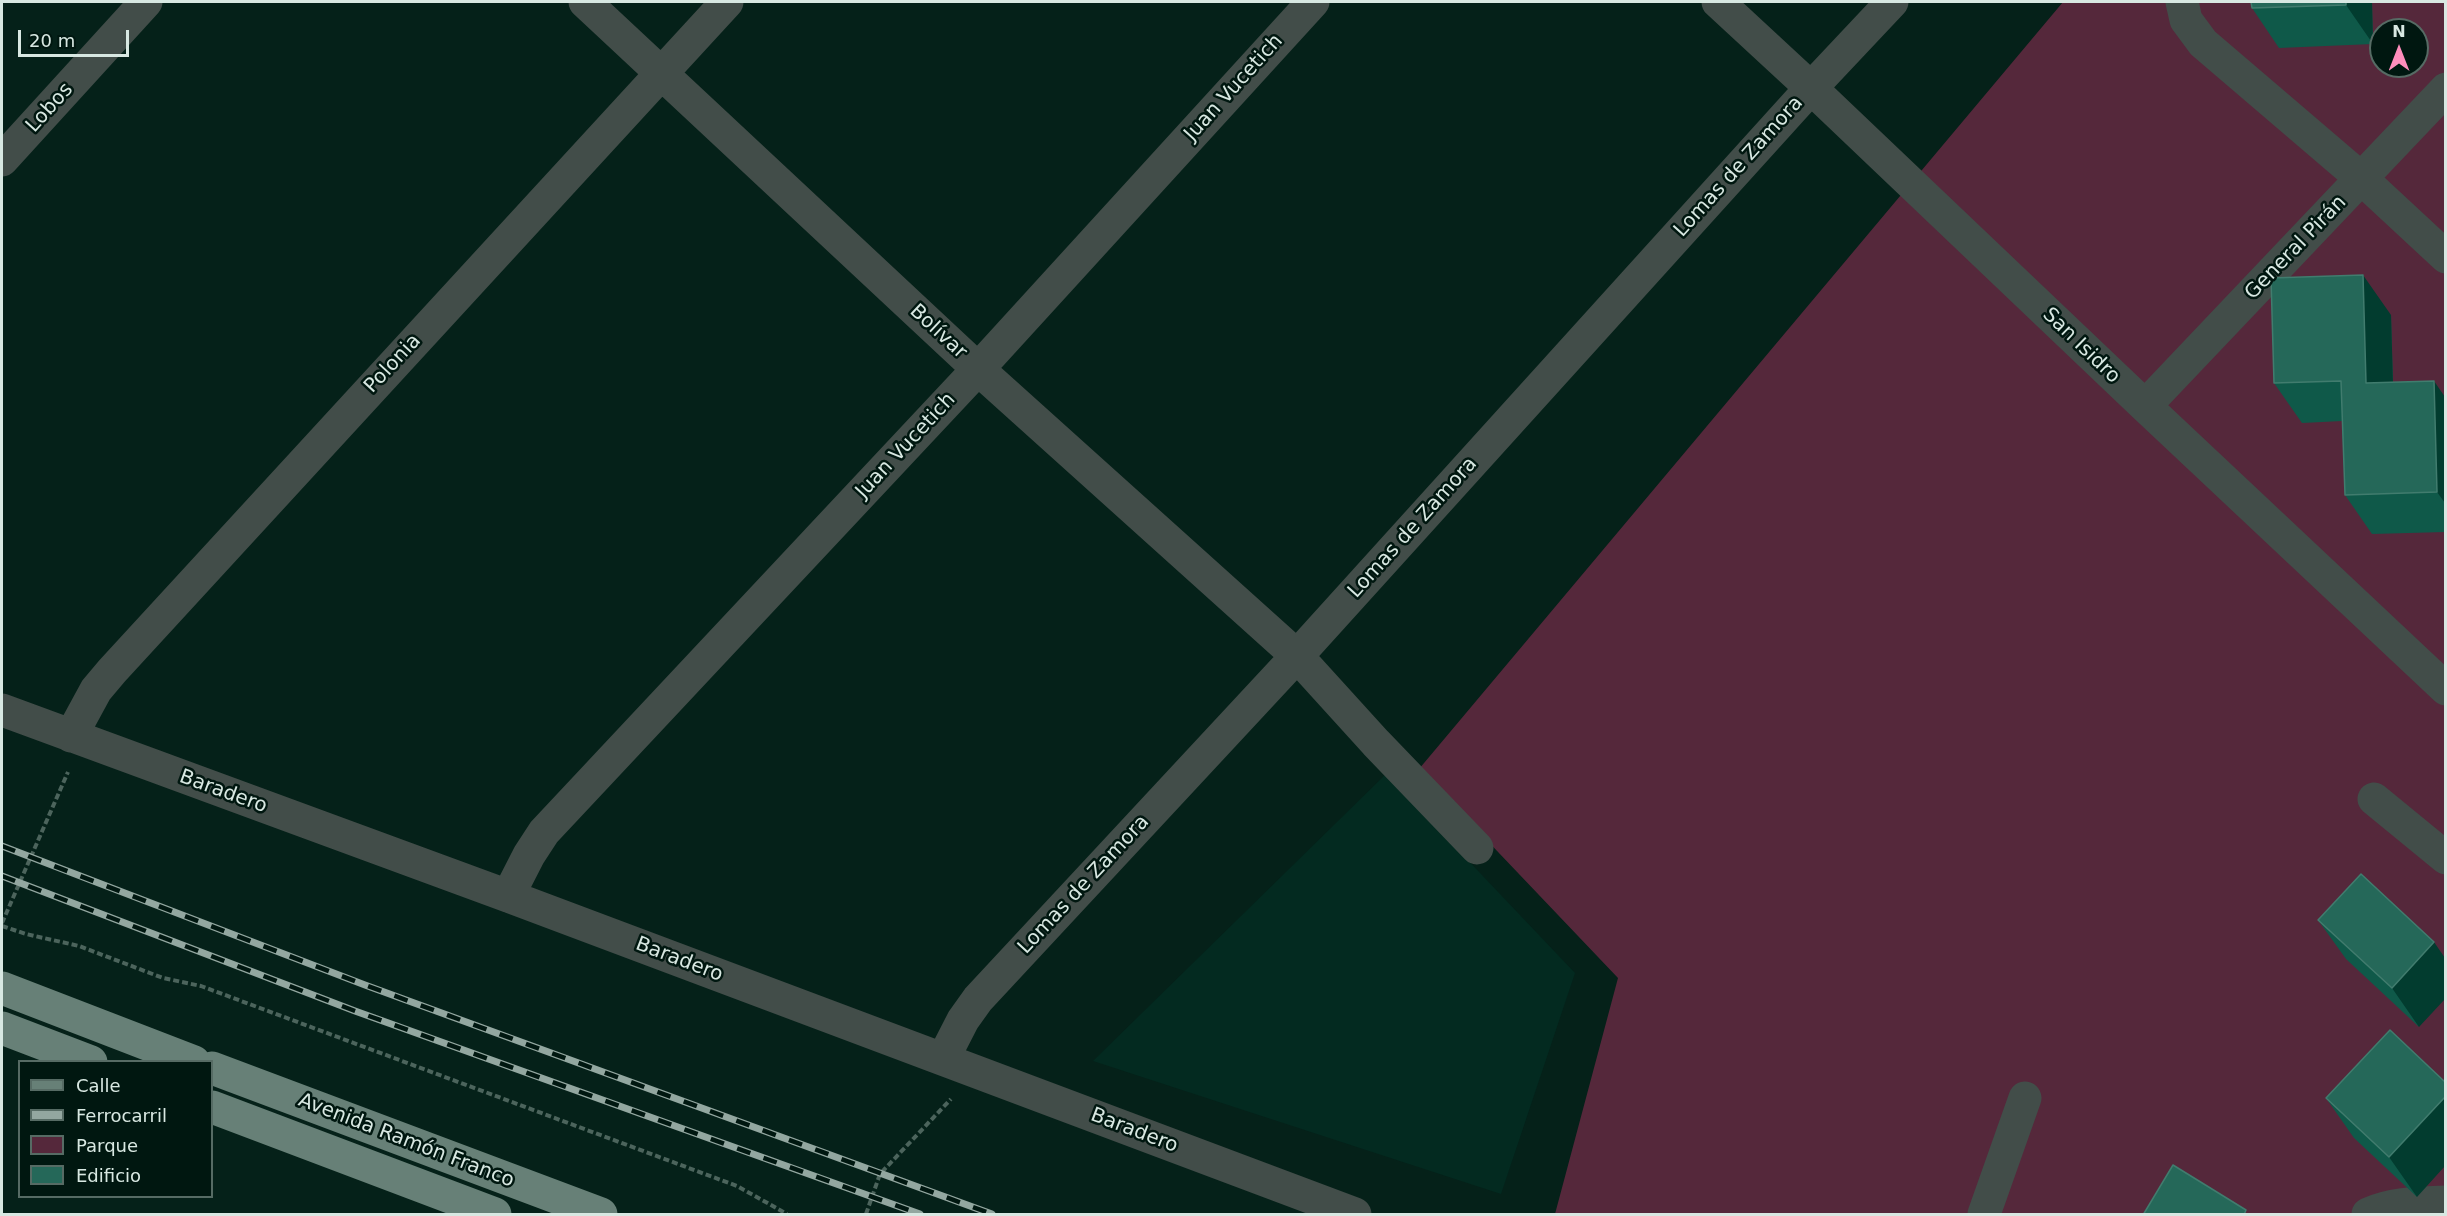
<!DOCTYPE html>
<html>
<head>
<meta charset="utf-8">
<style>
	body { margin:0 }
	#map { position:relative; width:2447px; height:1216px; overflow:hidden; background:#052119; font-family:"DejaVu Sans",sans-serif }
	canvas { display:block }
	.frame { position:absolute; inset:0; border:3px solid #d8e8e2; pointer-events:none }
	.legend { position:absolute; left:18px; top:1060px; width:195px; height:138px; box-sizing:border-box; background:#001710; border:2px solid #566b64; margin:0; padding:8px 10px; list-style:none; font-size:18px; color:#d8e8e2 }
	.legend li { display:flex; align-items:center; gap:12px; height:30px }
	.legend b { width:30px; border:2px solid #566b64 }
	.north { position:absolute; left:2369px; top:18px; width:60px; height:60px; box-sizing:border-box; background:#001710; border:2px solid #566b64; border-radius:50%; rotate:0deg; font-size:16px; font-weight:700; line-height:24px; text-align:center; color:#d8e8e2 }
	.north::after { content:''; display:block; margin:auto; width:21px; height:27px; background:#fe8ebc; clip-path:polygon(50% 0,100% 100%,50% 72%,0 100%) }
	.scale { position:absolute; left:18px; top:30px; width:111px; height:27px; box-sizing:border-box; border:3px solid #d8e8e2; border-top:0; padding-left:8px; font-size:18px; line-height:21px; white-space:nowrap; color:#d8e8e2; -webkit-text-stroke:4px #001710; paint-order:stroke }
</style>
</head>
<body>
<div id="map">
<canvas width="2447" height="1216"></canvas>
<div class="frame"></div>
<ul class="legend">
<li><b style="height:8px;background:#678077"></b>Calle</li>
<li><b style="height:8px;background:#93a7a0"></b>Ferrocarril</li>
<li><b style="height:16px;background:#55283b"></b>Parque</li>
<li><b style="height:16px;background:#256859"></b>Edificio</li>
</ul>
<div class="north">N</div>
<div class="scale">20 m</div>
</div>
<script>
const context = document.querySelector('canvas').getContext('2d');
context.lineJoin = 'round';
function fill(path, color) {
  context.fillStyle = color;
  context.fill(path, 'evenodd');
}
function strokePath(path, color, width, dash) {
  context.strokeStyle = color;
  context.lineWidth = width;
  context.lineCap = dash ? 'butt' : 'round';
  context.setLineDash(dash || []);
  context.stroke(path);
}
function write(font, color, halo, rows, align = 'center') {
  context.font = font + ' "DejaVu Sans",sans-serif';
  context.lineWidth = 5;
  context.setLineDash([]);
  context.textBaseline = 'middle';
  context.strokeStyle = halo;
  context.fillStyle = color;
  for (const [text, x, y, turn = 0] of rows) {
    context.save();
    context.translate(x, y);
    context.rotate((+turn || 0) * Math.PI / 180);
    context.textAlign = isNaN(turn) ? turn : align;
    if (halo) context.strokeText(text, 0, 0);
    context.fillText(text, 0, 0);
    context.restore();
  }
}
fill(new Path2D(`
	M1386 774 1575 973 1501 1194 1093 1061Z`), '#032a20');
fill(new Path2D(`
	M2063 2H2445V1214H1555L1618 978 1419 769ZM2381 30H2417V66H2381Z`), '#55283b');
strokePath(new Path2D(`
	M2 923 68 772
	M2 926 26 934 79 946 163 978 201 986 737 1186 787 1214
	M866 1214 880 1174 951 1099`), '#4c645c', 4, [6, 3]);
strokePath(new Path2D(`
	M585 2 978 369 1297 656 1376 743 1477 848
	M1718 2 1811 88 2145 406 2446 689
	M2182 2 2186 20 2203 43 2362 179 2446 257
	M2 160 146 2
	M2145 406 2446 89
	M2 710 508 896 1355 1214
	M71 736 96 690 112 671 727 2
	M2374 799 2446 858
	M508 896 529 855 544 832 978 369 1313 2
	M943 1059 963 1020 978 999 1297 656 1811 88 1892 2
	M1984 1214 2025 1098
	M2368 1214C2392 1203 2419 1203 2446 1202`), '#424d49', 33);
strokePath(new Path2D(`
	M2 988 194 1062
	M2 1028 91 1062
	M212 1068 601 1214
	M212 1107 495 1214`), '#678077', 33);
const rail = new Path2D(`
	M2 846 365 985 992 1214
	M2 876 355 1011 920 1214`);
strokePath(rail, '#93a7a0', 7);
strokePath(rail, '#001710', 4.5, [14]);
fill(new Path2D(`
	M2251 2H2372L2373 44 2279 48 2252 8Z
	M2391 315 2393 382 2445 397V532L2372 534 2345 495 2342 421 2302 423 2274 383Z
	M2361 874 2419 1027 2346 959 2318 920Z
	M2390 1030 2417 1197 2354 1138 2326 1098Z`), '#0f5949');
fill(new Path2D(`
	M2346 2H2372L2373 44 2346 5Z
	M2363 275 2391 315 2394 422 2366 383Z
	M2434 381 2445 397V503L2437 492Z
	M2434 942 2445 958V999L2419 1027 2392 988Z
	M2445 1097V1166L2417 1197 2389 1157Z`), '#023c2f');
const building = new Path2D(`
	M2251 2H2346V5L2252 8Z
	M2363 275 2366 383 2434 381 2437 492 2345 495 2341 381 2274 383 2271 278Z
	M2361 874 2434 942 2392 988 2318 920Z
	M2390 1030 2445 1082V1097L2389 1157 2326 1098Z
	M2173 1165 2246 1210 2244 1215H2143Z`);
fill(building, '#256859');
strokePath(building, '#417c6e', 1.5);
write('20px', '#d8e8e2', '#001710', [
	["Juan Vucetich",1234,88,-48],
	["Lobos",50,108,-48],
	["Lomas de Zamora",1739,167,-48],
	["General Pirán",2296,248,-46],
	["Bolívar",938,332,43],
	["San Isidro",2081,346,44],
	["Polonia",393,364,-47],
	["Juan Vucetich",906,446,-47],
	["Lomas de Zamora",1413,528,-48],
	["Baradero",223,792,20],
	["Lomas de Zamora",1084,885,-47],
	["Baradero",679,960,21],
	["Baradero",1134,1131,21],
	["Avenida Ramón Franco",406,1141,21]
]);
</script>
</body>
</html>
